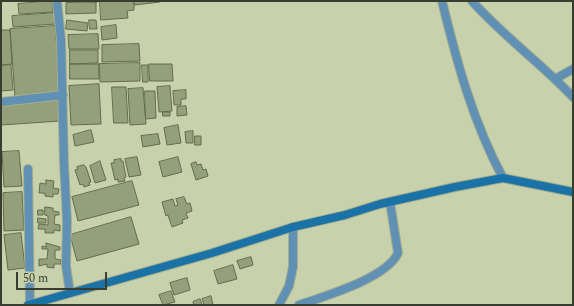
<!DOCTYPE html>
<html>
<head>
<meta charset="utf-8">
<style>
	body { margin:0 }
	#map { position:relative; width:574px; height:306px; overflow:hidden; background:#c7d2ad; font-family:Spectral,serif }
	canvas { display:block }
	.frame { position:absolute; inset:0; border:2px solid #393d2f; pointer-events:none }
	.scale { position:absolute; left:16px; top:272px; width:91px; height:18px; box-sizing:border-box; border:2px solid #393d2f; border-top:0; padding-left:5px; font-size:12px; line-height:14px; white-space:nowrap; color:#393d2f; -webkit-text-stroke:3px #c7d2ad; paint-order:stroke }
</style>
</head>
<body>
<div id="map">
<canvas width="574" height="306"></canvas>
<div class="frame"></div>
<div class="scale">50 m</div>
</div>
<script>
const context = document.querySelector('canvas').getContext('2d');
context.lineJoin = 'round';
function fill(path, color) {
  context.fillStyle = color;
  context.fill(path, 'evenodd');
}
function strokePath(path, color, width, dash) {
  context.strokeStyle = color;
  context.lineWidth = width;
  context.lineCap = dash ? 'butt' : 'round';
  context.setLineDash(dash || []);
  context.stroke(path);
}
const building = new Path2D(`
	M52 1 53 12 19 14 18 4Z
	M65 1H97V2Z
	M100 1H134V10L127 11 128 18 101 20Z
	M134 1H160V2L135 5Z
	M96 2V13L66 14V3Z
	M56 13V24L13 27 12 16Z
	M67 20 88 23 87 31 66 29Z
	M89 20H96L97 29H90Z
	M116 25 117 38 102 40 101 27Z
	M55 26 61 94 15 97 10 29Z
	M1 30H10L12 64 1 65Z
	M98 34 99 49H69L68 35Z
	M139 44 140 61 102 62V45Z
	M70 50H98V63L70 64Z
	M140 63V81L100 82 99 64Z
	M70 64H99V79H70Z
	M149 64H172L173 81H150Z
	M11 65 13 90 1 91V66Z
	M142 65H148V82H143Z
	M99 84 101 124 71 125 69 86Z
	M170 86 172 111 159 112 157 87Z
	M112 87H126L128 123H114Z
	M143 88 146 124 130 125 128 89Z
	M186 90V99H181V105H174L173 91Z
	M145 91H155L156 118 146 119Z
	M58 99 60 121 1 125V103Z
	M186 106 187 115 177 116V107Z
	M163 112H170V116H163Z
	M178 125 181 143 167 145 164 128Z
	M91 130 94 142 75 146 73 135Z
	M193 131V143H186L185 132Z
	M158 134 160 144 143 147 141 136Z
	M195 136H201V145H195Z
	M19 151 22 186 4 187 2 152Z
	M137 157 141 175 129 177 125 159Z
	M178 157 182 172 163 177 159 162Z
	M121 159V161H123L126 177 124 178 125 181 118 182V179L115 180 111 163H114V160Z
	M100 161 106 180 95 183 90 166Z
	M196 162 197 165 201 164 203 170 206 169 208 176 196 180 191 164Z
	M84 165 86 167 91 182H89L90 185 84 187 83 184 80 185 75 170 78 169 77 167Z
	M46 180 54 181 53 188 59 189 58 194H53V197L45 196V193H39L40 183 46 184Z
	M132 181 139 205 78 221 72 197Z
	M22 192 24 230 4 231 3 193Z
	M184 197 187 204 190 203 192 211 186 213 188 218 182 220 183 223 172 227 168 215 166 216 162 202 173 199 175 206 178 205 176 199Z
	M45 207 53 208V211L59 212V215H55L54 224 60 225V231L54 230V233H45V229H38L39 224 48 225V216L45 215Z
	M38 210H43V215H38Z
	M131 217 139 244 77 261 70 235Z
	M38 218 46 219V223H38Z
	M21 233 25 268 8 270 4 235Z
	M46 243 60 247V250H55V259L61 260V264H54V268L47 267V264L39 266V259H47L48 249H42V246L46 247Z
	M251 257 253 265 240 269 237 261Z
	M233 265 237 279 218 284 214 271Z
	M187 278 190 290 174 295 170 283Z
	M171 291 175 302 163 305 159 295Z
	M211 296 213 305H204L202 299Z
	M200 299 202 305H194L193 302Z`);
fill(building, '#949f7c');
strokePath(building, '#636c4b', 1);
const minor = new Path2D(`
	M57 1 61 40 64 163 67 221 66 266 70 293
	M555 79 573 69
	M1 102 63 95
	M28 169 30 304
	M279 305 289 286 293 267V227
	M299 305C325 296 387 278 398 253L390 202`);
const tertiary = new Path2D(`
	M442 1C457 63 473 122 503 178
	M472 1C503 36 541 63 573 97`);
const secondary = new Path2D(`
	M28 305 212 253 293 227 345 215 380 204 455 187 503 178 573 192`);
strokePath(minor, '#a5ae8f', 10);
strokePath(tertiary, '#a5ae8f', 10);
strokePath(secondary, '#a5ae8f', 10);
strokePath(minor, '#6091b4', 8);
strokePath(tertiary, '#6091b4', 8);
strokePath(secondary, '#1a72a6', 8);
</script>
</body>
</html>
